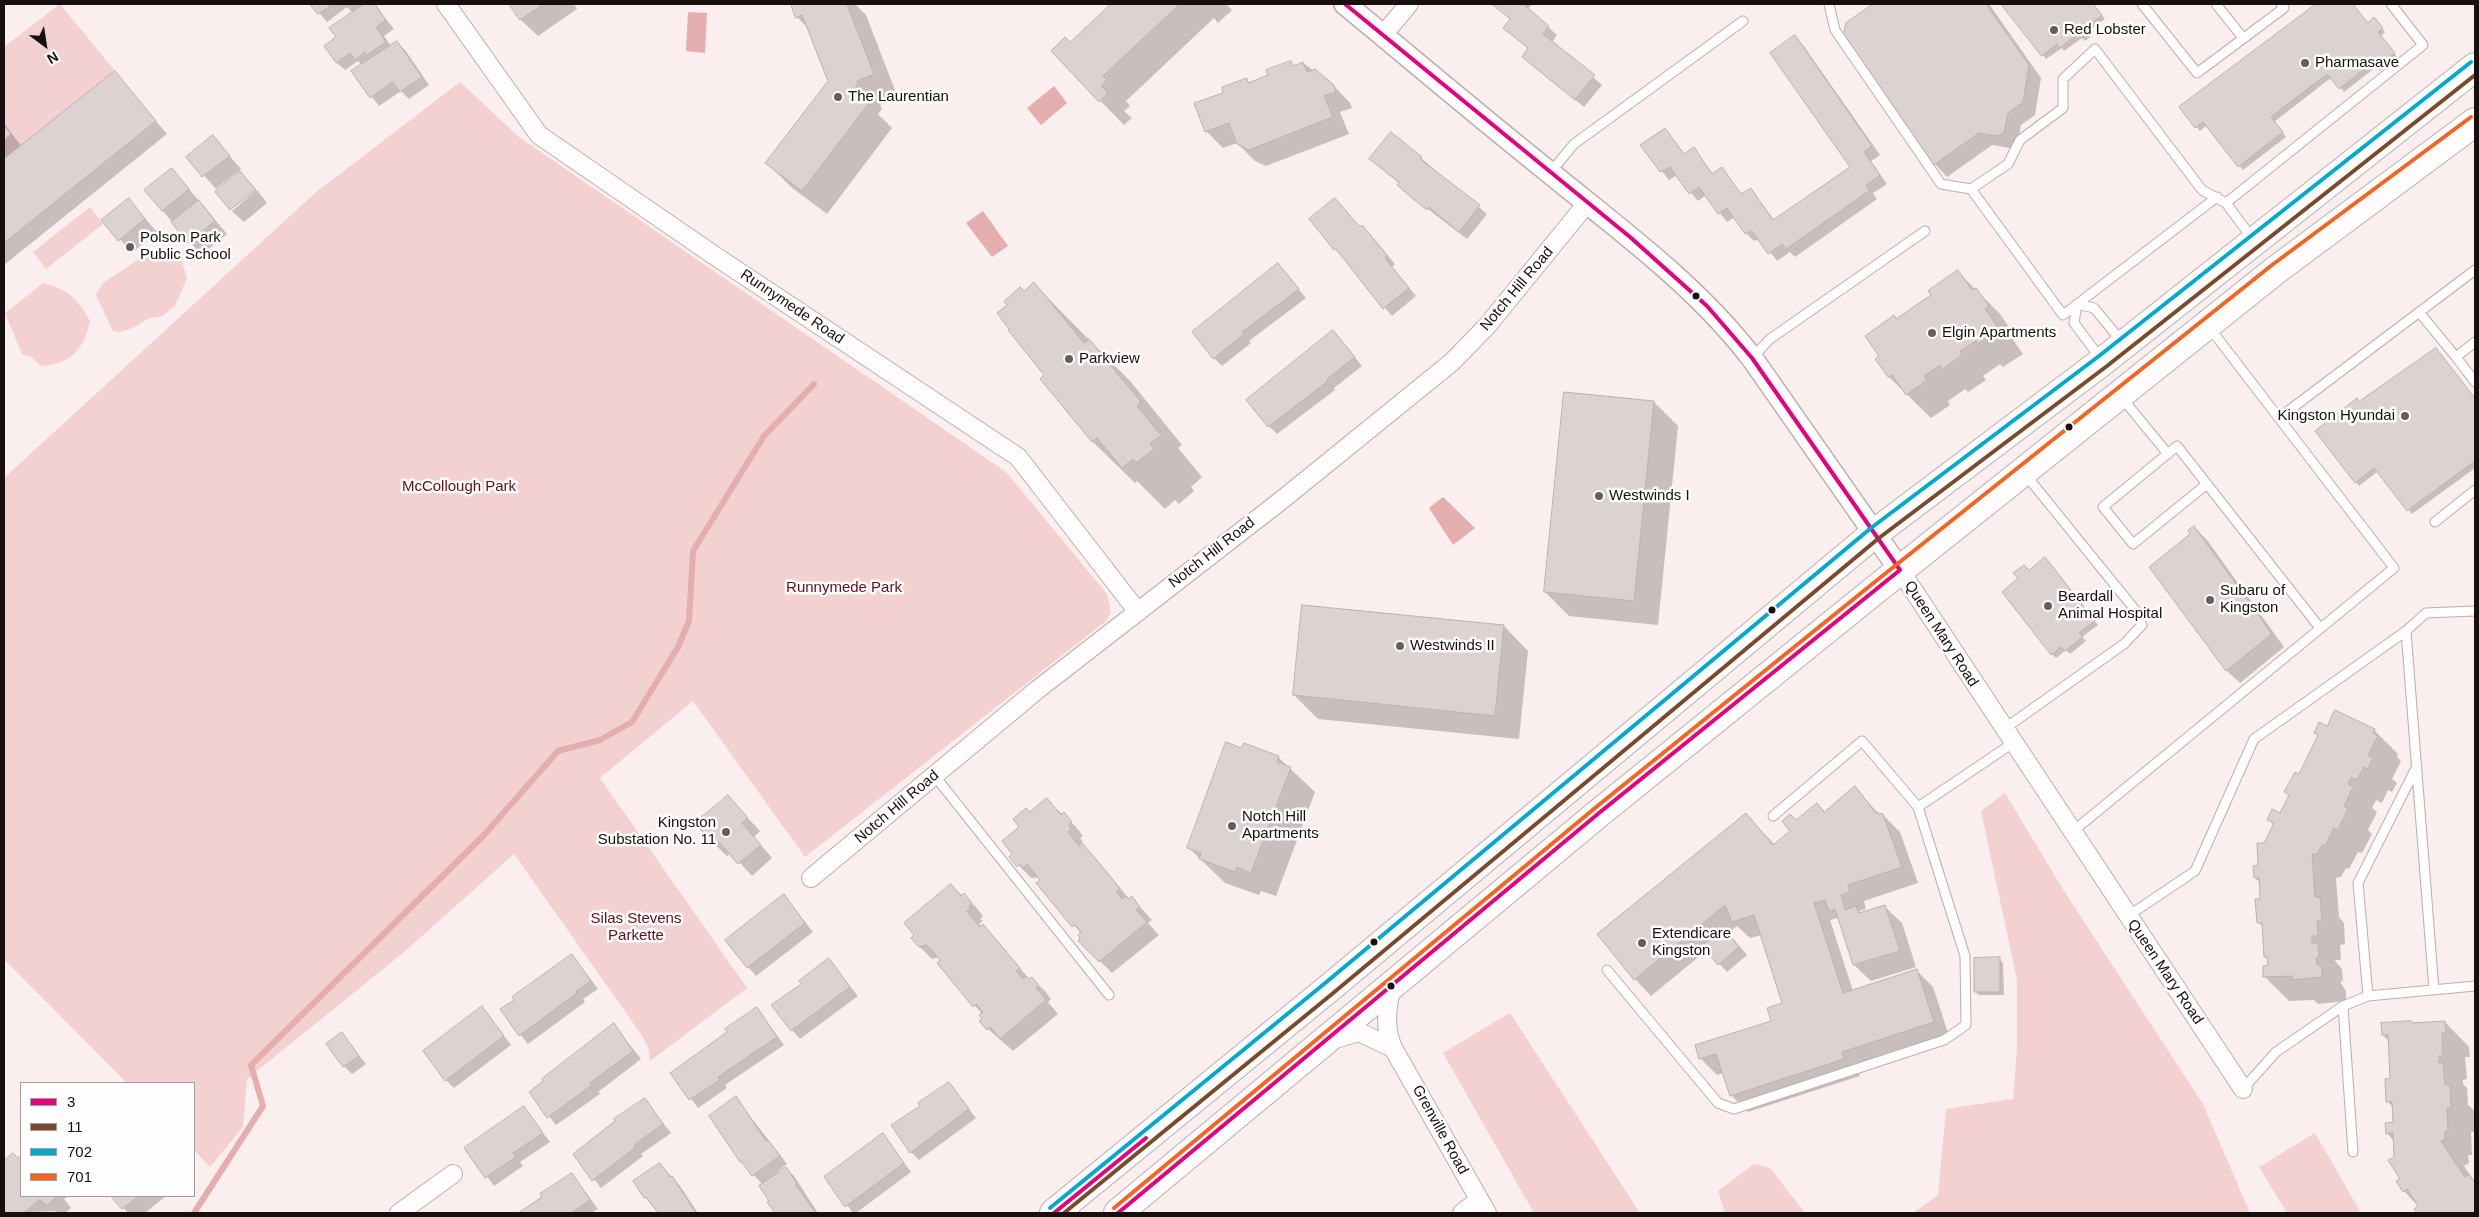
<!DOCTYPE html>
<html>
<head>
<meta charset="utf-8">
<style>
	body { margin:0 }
	#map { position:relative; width:2479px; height:1217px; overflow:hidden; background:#faeeee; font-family:Arial,sans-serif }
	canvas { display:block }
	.frame { position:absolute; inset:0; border:5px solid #190f0f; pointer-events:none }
	.legend { position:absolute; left:20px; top:1082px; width:175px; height:115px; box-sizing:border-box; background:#fdfdfd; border:1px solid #a29e9e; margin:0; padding:6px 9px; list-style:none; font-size:15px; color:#190f0f }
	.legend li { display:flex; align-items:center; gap:10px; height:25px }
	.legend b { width:25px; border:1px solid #a29e9e }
	.north { position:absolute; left:20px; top:20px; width:50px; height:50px; -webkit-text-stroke:4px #fdfdfd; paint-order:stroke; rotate:149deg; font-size:14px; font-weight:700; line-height:20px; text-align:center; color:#190f0f }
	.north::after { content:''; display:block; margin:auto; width:18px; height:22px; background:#190f0f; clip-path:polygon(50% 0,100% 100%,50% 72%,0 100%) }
</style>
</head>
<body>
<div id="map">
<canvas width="2479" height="1217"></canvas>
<div class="frame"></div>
<ul class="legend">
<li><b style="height:6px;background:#e5007d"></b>3</li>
<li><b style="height:6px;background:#7a4b2a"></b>11</li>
<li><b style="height:6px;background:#00a9ce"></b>702</li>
<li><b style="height:6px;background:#f26522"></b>701</li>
</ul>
<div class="north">N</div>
</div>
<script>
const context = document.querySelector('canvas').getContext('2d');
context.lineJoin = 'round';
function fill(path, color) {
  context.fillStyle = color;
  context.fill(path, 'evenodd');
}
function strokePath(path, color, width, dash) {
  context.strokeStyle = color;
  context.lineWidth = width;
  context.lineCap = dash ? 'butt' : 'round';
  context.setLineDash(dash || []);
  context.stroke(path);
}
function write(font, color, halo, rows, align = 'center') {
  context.font = font + ' Arial,sans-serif';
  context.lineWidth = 5;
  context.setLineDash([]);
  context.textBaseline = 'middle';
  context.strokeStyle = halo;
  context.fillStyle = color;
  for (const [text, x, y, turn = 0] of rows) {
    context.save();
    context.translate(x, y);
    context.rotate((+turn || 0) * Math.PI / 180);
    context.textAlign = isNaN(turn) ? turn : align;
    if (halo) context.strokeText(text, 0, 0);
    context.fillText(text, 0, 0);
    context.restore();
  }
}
fill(new Path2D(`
	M60 4 115 71 4 160V140L11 134 4 125V47Z
	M460 82 519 137 1006 472 1107 594 1111 612 1106 621 805 857 693 701 600 778 747 988 650 1061 649 1050 643 1037 514 854 403 953 247 1079 243 1127 210 1167 194 1150V1083H127L6 961 4 963V478L315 193Z
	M90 207 103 224 46 269 33 252Z
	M144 256 181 259 187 278 175 306 163 316 150 318 128 330 119 332 113 331 96 295 103 283Z
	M43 283C68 289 78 299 90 321 84 349 71 364 41 366L30 356 22 354 5 313Z
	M2005 793 2064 891 2203 1104 2250 1213H1913L1938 1195 1946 1109 2013 1099 2017 1049V980L1981 811Z
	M1510 1013 1640 1213H1534L1443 1053Z
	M2315 1133 2361 1213H2287L2259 1167Z
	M1754 1164 1770 1168 1805 1213H1725L1718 1191Z`), '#f3d1d1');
fill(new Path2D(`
	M688 12 707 13 705 53 686 51Z
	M1054 86 1067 103 1041 125 1027 108Z
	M983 211 1008 246 992 257 966 223Z
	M1443 497 1475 528 1453 545 1429 508Z`), '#e4adae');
fill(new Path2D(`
	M312 4H374L394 29 384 36 391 46 396 42 405 50 429 85 409 99 401 91 379 106 353 72 362 66 358 61 345 70 336 62 337 38 353 13 347 7 327 22Z
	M510 4H574L577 9 538 36 521 20Z
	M792 4H855L866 15 898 98 880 105 882 109 878 114 892 128 827 214 791 187 767 163 829 80 809 29 797 17Z
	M1113 4H1226L1232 10 1218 23 1214 18 1126 101 1130 106 1124 111 1132 118 1124 125 1052 51 1070 43Z
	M1493 4H1532L1528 9 1557 35 1552 42 1602 85 1584 107 1532 65 1529 49 1505 28 1511 20Z
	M1875 4H1989L2041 78 2035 115 2021 125 2017 143 2010 148 1992 145 1947 177 1935 164 1847 23Z
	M2004 4H2093L2105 19 2088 32 2092 36 2085 41 2082 38 2064 51 2062 48 2046 59Z
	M2318 4H2353L2368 24 2378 23 2385 32 2381 36 2398 58 2380 71 2376 67 2344 92 2332 77 2274 122 2286 137 2243 170 2207 125 2200 131 2181 107Z
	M1795 37 1803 45 1880 155 1871 161 1887 184 1873 193 1877 199 1795 257 1790 252 1777 261 1760 239 1754 241 1746 233 1735 217 1727 222 1706 195 1698 201 1677 175 1669 180 1642 145 1665 129 1685 155 1693 149 1714 175 1722 169 1742 195 1750 189 1775 221 1851 167Z
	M1291 63 1294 67 1303 63 1333 85 1350 103 1352 108 1340 112 1349 134 1266 166 1255 161 1237 143 1223 148 1206 131 1225 93 1246 80 1250 83 1270 76Z
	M115 73 167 134 4 265V123L22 147Z
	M213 137 241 169 239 171 255 188 231 209 239 174 237 172 216 189 188 157Z
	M1421 158 1487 214 1467 239 1407 193 1399 183 1379 167Z
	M172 169 227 234 201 255 162 210Z
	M257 190 267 203 244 222 232 211Z
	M129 200 157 232 132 253 103 220Z
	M1335 200 1360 228 1362 226 1370 234 1395 264 1392 267 1416 296 1392 316 1311 220Z
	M1278 264 1306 298 1249 341 1251 343 1222 366 1214 358Z
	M1958 272 2000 314 2012 331 2009 334 2023 354 2003 367 2000 364 1983 376 1986 380 1968 392 1965 389 1961 392 1948 401 1950 405 1931 418 1889 377 1877 359 1880 357 1894 317 1897 320 1932 295Z
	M1034 284 1131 382 1182 445 1178 448 1202 477 1191 487 1194 491 1179 504 1175 500 1165 509 1137 481 1135 483 1093 442 1042 379 1046 376 1024 292Z
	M1341 340 1362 366 1334 388 1335 390 1277 434 1269 426Z
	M2440 353 2475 399V468L2412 514 2378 471 2359 486 2356 482 2359 402Z
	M1654 402 1678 426 1658 625 1569 616 1545 592Z
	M2194 527 2207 540 2284 647 2240 683 2227 671 2150 567 2192 534Z
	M2049 562 2098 625 2082 637 2086 641 2070 654 2066 650 2056 658 2052 654 2020 579 2029 571Z
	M1504 626 1528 651 1519 739 1318 719 1294 695Z
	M2328 728 2374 730 2398 754 2397 757 2401 761 2392 779 2397 783 2392 792 2388 790 2382 803 2376 800 2372 808 2377 812 2368 830 2372 834 2362 853 2358 852 2349 869 2346 868 2341 877 2336 878 2339 917 2344 923 2345 944 2340 945 2341 960H2335L2336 962 2342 969 2343 981 2340 982 2346 991V1001L2318 1004 2314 1000 2289 1001 2265 977 2269 967 2268 959 2265 956 2263 927 2258 922 2261 883 2255 878 2264 844 2274 825 2269 820 2281 815 2290 796 2286 792 2300 775 2319 736 2315 733Z
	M1242 749 1278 757 1315 792 1276 896 1261 891 1259 895 1225 883 1188 847Z
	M1855 788 1879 814 1883 815 1900 832 1918 883 1864 901 1866 909 1859 911 1862 914 1885 907 1902 923 1916 967 1871 981 1854 965 1840 921 1837 918 1830 920 1853 991 1916 970 1933 987 1950 1039 1857 1069 1860 1076 1748 1112 1731 1095 1724 1073 1717 1075 1700 1058 1773 1021 1784 1004 1762 935 1750 938 1737 926 1728 933 1747 955 1727 972 1707 950 1651 996 1635 979 1746 815 1775 845 1792 831 1796 821 1817 804 1825 812Z
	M728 797 760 831 754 837 772 858 752 876 731 853 727 856 714 844Z
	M1047 800 1076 827 1083 836 1080 838 1083 842 1080 846 1081 848 1083 846 1096 859 1130 900 1132 898 1144 911 1152 920 1148 923 1159 935 1112 973 1080 941 1081 934 1039 877 1031 878 1011 857 1021 827 1030 814Z
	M951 886 976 907 983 916 980 919 983 921 979 924 995 938 1030 980 1032 979 1045 991 1051 999 1048 1002 1058 1014 1013 1051 988 1029 982 1014 939 963 942 960 939 957 932 959 919 946Z
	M784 896 813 932 756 976 748 967Z
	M572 955 598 989 583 999 585 1002 528 1044 501 1010Z
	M1999 959 2003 963 2004 995H1979L1975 991Z
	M829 960 858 996 800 1039 792 1030Z
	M482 1008 511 1045 454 1088 446 1080Z
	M757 1008 784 1045 725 1085 727 1088 698 1108 672 1074 729 1032Z
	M2445 1022 2469 1047 2470 1057H2465L2467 1079 2463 1080V1084L2467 1088 2468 1105 2474 1110 2475 1132H2471L2472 1155H2468L2469 1163 2464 1166 2475 1182V1213H2419L2416 1210 2419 1207 2404 1191 2395 1157 2394 1141 2387 1133 2395 1123 2394 1108 2388 1102 2392 1080 2389 1041 2383 1035Z
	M614 1025 641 1059 598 1092 600 1094 556 1125 530 1092Z
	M342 1034 366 1064 352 1074 344 1066Z
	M949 1083 976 1118 919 1160 911 1152 922 1106Z
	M736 1098 787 1164 778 1171 779 1173 786 1168 794 1176 818 1213H777L769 1203 771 1201 763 1185 741 1161Z
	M644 1099 671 1133 641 1154 643 1156 601 1188 575 1154Z
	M524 1108 550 1142 520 1162 523 1166 494 1186 466 1148Z
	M883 1135 911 1172 856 1213H853L826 1177Z
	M13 1155 18 1160 21 1157V1196H68L64 1199 71 1208 65 1213 53 1211 9 1213 4 1208V1163Z
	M660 1164 680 1186 698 1213H658L645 1197Z
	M572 1174 598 1209 591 1213H520Z
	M113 1196H166L145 1213H128Z`), '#0003');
strokePath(new Path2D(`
	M194 1213 263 1106 251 1065 484 835 558 751 600 740 632 722 678 647 689 621 693 551 764 436 814 384`), '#e4adae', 6);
const building = new Path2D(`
	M310 4H333L318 14Z
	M364 4H375L386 20 376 27 386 42 367 55 365 52 355 60 350 53 336 63 324 46 336 37 329 28Z
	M509 4H544L520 20Z
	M791 4H847L874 74 857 81 858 84 853 91 869 103 802 191 765 163 828 81 802 15 796 18Z
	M1111 4H1180L1103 76 1107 80 1101 86 1108 93 1099 102 1051 51 1065 37 1070 42Z
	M1492 4H1523L1549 26 1543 34 1595 75 1575 100 1522 57 1528 48 1503 28 1510 19Z
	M1873 4H1986L2029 65 2023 102 2008 113 2004 133 1997 136 1979 133 1934 165 1843 36 1846 23Z
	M2001 4H2093L2102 15 2086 28 2089 32 2081 38 2078 34 2060 48 2057 44 2042 56Z
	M2316 4H2353L2368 23 2374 17 2383 28 2378 32 2395 53 2375 68 2371 64 2339 89 2327 74 2271 117 2283 132 2238 167 2203 122 2195 128 2179 107Z
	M1795 35 1872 146 1864 152 1880 175 1866 185 1870 190 1862 196 1786 249 1782 244 1768 254 1752 231 1745 234 1727 208 1718 214 1699 187 1689 194 1670 167 1660 172 1640 145 1665 128 1684 154 1694 147 1712 174 1722 167 1741 194 1751 188 1773 220 1850 167 1770 53Z
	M397 41 422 77 400 92 393 82 370 98 351 71Z
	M1291 61 1293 66 1303 62 1307 72 1315 69 1334 85 1336 92 1324 96 1333 117 1249 150 1237 144 1229 123 1205 132 1194 103 1223 93 1222 87 1247 78 1248 83 1268 75 1266 70Z
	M115 71 156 121 4 243V159Z
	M4 125 11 134 4 140Z
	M1391 132 1422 157 1420 159 1480 205 1459 232 1431 209 1429 207 1427 210 1412 198 1397 185 1399 182 1369 159Z
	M213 135 230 156 202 177 186 157Z
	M172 168 189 189 162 211 144 190Z
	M240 171 256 190 230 210 215 192Z
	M129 198 145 219 118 241 101 220Z
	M1335 198 1360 227 1362 225 1387 255 1385 258 1409 288 1383 309 1336 249 1334 250 1309 219Z
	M199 200 215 221 188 243 171 222Z
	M1278 263 1299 289 1242 332 1244 334 1213 359 1192 332Z
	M1958 270 1972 290 1976 288 1989 306 1985 309 1999 329 1978 344 1976 341 1960 351 1962 355 1943 369 1940 365 1936 368 1924 376 1927 380 1906 395 1892 375 1888 377 1875 359 1879 356 1865 336 1894 315 1896 319 1931 295 1928 291Z
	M1034 282 1084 343 1089 339 1141 402 1137 406 1161 435 1150 444 1154 449 1136 463 1133 459 1122 468 1097 438 1092 442 1040 379 1044 375 1008 330 1009 329 997 313 1007 305 1004 301 1020 287 1024 291Z
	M1333 330 1355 357 1327 379 1328 381 1268 427 1246 400Z
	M2436 348 2475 398V461L2407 511 2374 468 2355 483 2315 431 2357 398 2359 401Z
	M1564 392 1654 401 1634 601 1544 592Z
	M2194 526 2272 634 2226 671 2149 567 2190 534 2188 531Z
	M2045 557 2095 621 2079 633 2083 637 2065 651 2061 647 2051 655 2002 592 2018 578 2013 573 2024 565 2029 570Z
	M1302 605 1504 625 1495 716 1293 695Z
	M2335 710 2375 729 2373 733 2378 736 2368 755 2373 758 2368 769 2364 767 2357 780 2351 777 2348 784 2353 787 2344 806 2348 809 2338 830 2334 828 2325 846 2322 845 2317 854H2312L2315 897H2320L2322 921H2317L2318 936H2312V943H2318L2319 957 2316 958 2317 965 2322 966V977L2292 980V976L2263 977V966L2268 965 2267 957H2264L2262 923H2257L2255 899H2260V895L2259 878H2254L2253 866 2258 865 2257 843H2264L2274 823 2267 820 2272 809 2280 813 2289 795 2284 792 2295 772 2299 774 2318 735 2314 733 2319 722 2327 726Z
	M1226 742 1241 748 1244 743 1276 755 1279 756 1277 762 1291 767 1251 873 1237 867 1235 872 1199 859 1201 853 1187 848Z
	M1855 786 1876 813 1883 814 1902 867 1848 885 1850 892 1841 895 1845 910 1856 906 1859 913 1885 905 1900 951 1853 965 1835 909 1829 911 1825 900 1814 903 1843 993 1917 969 1934 1022 1842 1052 1844 1059 1730 1096 1716 1054 1699 1059 1695 1045 1771 1021 1767 1008 1782 1003 1754 915 1732 922 1725 905 1634 980 1597 934 1746 813 1773 845 1790 831 1782 821 1790 814 1796 820 1817 803 1824 812Z
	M728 795 748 818 742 823 761 845 738 864 718 841 714 845 695 823Z
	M1047 798 1061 815 1064 812 1072 822 1069 825 1071 829 1068 832 1080 847 1083 844 1106 871 1120 889 1116 891 1122 899 1126 896 1128 899 1132 896 1140 907 1136 910 1147 922 1099 962 1078 941 1080 939 1078 935 1081 932 1075 925 1072 927 1036 883 1040 880 1027 864 1023 868 1020 864 1017 867 1009 857 1012 854 1002 841 1019 827 1013 819 1026 808 1029 812Z
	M951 884 961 896 964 893 972 903 969 906 971 908 967 911 980 927 983 924 1020 968 1016 971 1023 979 1026 976 1029 979 1032 977 1039 986 1036 988 1046 1000 1000 1039 990 1027 987 1030 979 1021 982 1018 979 1015 983 1012 976 1004 973 1007 937 963 940 960 927 945 919 947 911 938 914 935 904 923Z
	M784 894 805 923 747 968 725 940Z
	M1724 928 1739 947 1718 965 1702 946Z
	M572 954 591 981 576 991 577 993 519 1036 500 1009 514 1000 512 997Z
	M2000 957V992H1974V958Z
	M829 958 850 987 791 1031 771 1005 801 984 799 981Z
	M482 1006 504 1036 445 1081 423 1051Z
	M757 1007 777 1037 718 1077 720 1080 689 1100 670 1073 727 1032 725 1029Z
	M2411 1021 2412 1023 2445 1021 2446 1033H2442L2443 1056H2439V1063H2443L2445 1085H2450L2451 1108H2447L2448 1131H2445V1139L2441 1141 2465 1177 2469 1174 2475 1183V1213H2417L2414 1209 2418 1206 2407 1189 2403 1192 2396 1181 2400 1179 2388 1160 2394 1157 2393 1133 2386 1134 2385 1123 2393 1122 2392 1102H2386L2385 1079 2390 1078 2388 1035H2382L2381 1023Z
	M614 1023 633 1051 590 1083 592 1085 547 1118 529 1092 543 1081 542 1079Z
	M342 1032 359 1056 343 1067 326 1044Z
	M949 1082 969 1109 910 1153 891 1125 920 1106 918 1103Z
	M736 1096 766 1141 768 1140 780 1156 752 1176 741 1161 740 1162 709 1116Z
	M645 1098 663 1124 634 1145 636 1147 592 1181 573 1154 615 1121 614 1119Z
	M524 1106 543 1133 513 1153 516 1157 485 1178 464 1148Z
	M883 1133 904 1163 845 1207 824 1177Z
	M13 1153 18 1158 21 1156V1196H58L46 1206 40 1199 24 1213H7L4 1210V1161Z
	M660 1163 670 1177 672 1176 696 1213H658L646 1197 644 1198 633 1181Z
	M786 1167 797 1183 795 1184 816 1213H775L767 1202 769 1201 759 1186Z
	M572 1173 590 1200 571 1213H518L542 1197 540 1194Z
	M111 1196H139L122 1209Z`);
fill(building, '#ddd2d2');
strokePath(building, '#bcb1b1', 1);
const service = new Path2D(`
	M1829 4 1835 30 1941 184 1971 189
	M2142 4 2197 73 2284 8 2281 4
	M2216 4 2243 38
	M1550 173 1574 144 1743 21
	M2217 197 2063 315 1971 189 2008 164 2020 140 2063 108V79L2095 49 2202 190 2226 203
	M2252 238 2226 203 2423 45 2391 4
	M2419 312 2456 357 2475 342
	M2456 357 2475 382
	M1752 358 1770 339 1925 231
	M2101 359 2074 323 2077 304 2094 308 2123 343
	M2122 398 2168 454
	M2279 418 2475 270
	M2207 484 2133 544 2103 507 2177 446 2320 628
	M2435 522 2475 490
	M2406 631 2434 990
	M2004 729 2124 644 2142 625 2136 611 2025 474
	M934 775 1109 995
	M1773 816 1862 741 1918 807 2013 743
	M2072 832 2394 568 2209 327
	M2128 916 2195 871 2254 739 2406 631 2426 613 2475 611
	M1607 970 1718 1103 1734 1109 1944 1040 1966 1025 1965 956 1918 807
	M2368 996 2358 883 2417 766
	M2343 1006 2353 1152
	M2243 1089 2276 1052 2343 1006 2368 996 2475 986`);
const minor = new Path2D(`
	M446 4 539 135 715 256 1018 457 1138 612
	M1383 35 1409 4
	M1900 570 2243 1089
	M811 878 1037 690 1283 499 1452 362 1487 326 1588 202
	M1391 988C1387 1010 1384 1027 1393 1048L1487 1213
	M1335 1039 1359 1032 1393 1048
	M399 1213 453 1174
	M1462 1213 1479 1200`);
const tertiary = new Path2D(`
	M1345 4C1413 60 1480 117 1549 172 1620 230 1696 285 1752 358L1900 570`);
const primary = new Path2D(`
	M1054 1213 1328 989 1875 533 2103 361 2475 67
	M1118 1213 1599 813 1875 590 2276 270 2475 122`);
strokePath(service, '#baafaf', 11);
strokePath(minor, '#baafaf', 20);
strokePath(tertiary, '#baafaf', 24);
strokePath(primary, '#baafaf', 30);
strokePath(service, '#fefcfc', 9);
strokePath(minor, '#fefcfc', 18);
strokePath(tertiary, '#fefcfc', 21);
strokePath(primary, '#fefcfc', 28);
strokePath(new Path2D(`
	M1054 1213 1146 1138
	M1118 1213 1599 813 1900 570 1752 358 1707 306 1630 237 1345 4`), '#e5007d', 4);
strokePath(new Path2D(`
	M1064 1213 1332 994 1879 538 2107 366 2475 75`), '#7a4b2a', 4);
strokePath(new Path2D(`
	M1050 1208 1324 984 1871 528 2099 356 2471 62`), '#00a9ce', 4);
strokePath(new Path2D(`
	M1114 1208 1595 808 1871 585 2272 265 2471 117`), '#f26522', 4);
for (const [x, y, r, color] of [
	[2054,30,5,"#685d5d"],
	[2305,63,5,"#685d5d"],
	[838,97,5,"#685d5d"],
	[130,247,5,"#685d5d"],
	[1696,296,4.5,"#190f0f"],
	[1932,333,5,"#685d5d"],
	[1069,359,5,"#685d5d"],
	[2405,416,5,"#685d5d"],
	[2069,427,4.5,"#190f0f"],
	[1599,496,5,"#685d5d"],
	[2210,600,5,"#685d5d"],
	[2048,606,5,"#685d5d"],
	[1772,610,4.5,"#190f0f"],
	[1400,646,5,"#685d5d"],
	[1232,826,5,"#685d5d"],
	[726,832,5,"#685d5d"],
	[1374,942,4.5,"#190f0f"],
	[1642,943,5,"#685d5d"],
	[1391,986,4.5,"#190f0f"]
]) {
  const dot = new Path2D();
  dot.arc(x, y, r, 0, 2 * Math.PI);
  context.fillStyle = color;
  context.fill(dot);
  strokePath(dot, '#fdfdfd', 2);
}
write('15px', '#190f0f', '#fdfdfd', [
	["Red Lobster",2064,30],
	["Pharmasave",2315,63],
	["The Laurentian",848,97],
	["Polson Park",140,238],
	["Public School",140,255],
	["Elgin Apartments",1942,333],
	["Parkview",1079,359],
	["Kingston Hyundai",2395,416,"right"],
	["Westwinds I",1609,496],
	["Subaru of",2220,591],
	["Kingston",2220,608],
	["Beardall",2058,597],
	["Animal Hospital",2058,614],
	["Westwinds II",1410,646],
	["Notch Hill",1242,817],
	["Apartments",1242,834],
	["Kingston",716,823,"right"],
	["Substation No. 11",716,840,"right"],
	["Extendicare",1652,934],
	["Kingston",1652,951]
], 'left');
write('15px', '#190f0f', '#fdfdfd', [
	["Notch Hill Road",1517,289,-50],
	["Runnymede Road",792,307,34],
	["Notch Hill Road",1212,553,-38],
	["Queen Mary Road",1941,634,57],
	["Notch Hill Road",897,807,-40],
	["Queen Mary Road",2165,972,56],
	["Grenville Road",1440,1130,61]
]);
write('15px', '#660d1b', '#fdfdfd', [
	["McCollough Park",459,487],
	["Runnymede Park",844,588],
	["Silas Stevens",636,919],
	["Parkette",636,936]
]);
</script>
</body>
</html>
